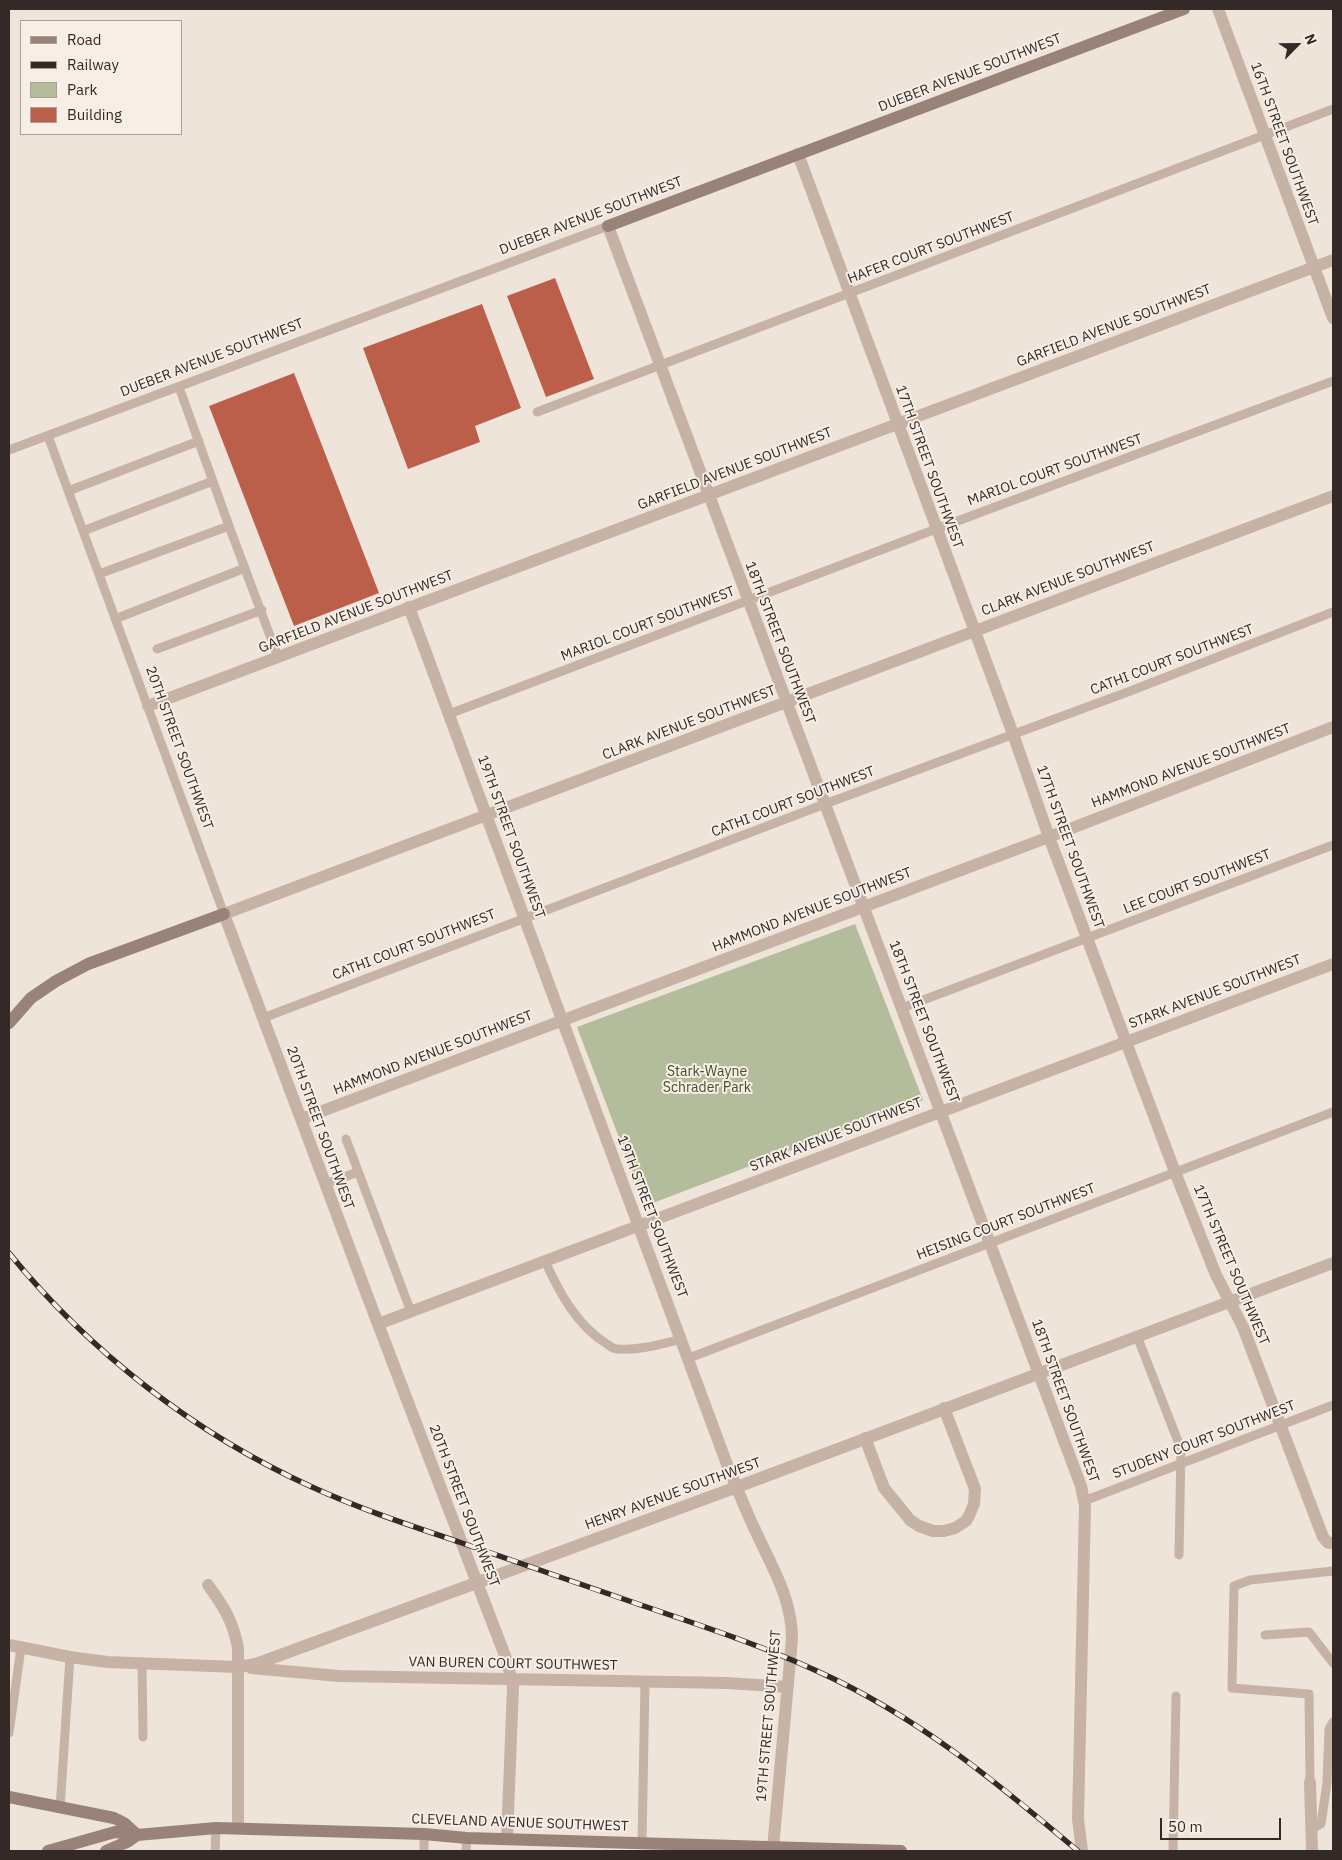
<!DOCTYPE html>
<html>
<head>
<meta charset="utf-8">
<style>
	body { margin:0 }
	#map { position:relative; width:1342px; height:1860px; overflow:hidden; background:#efe4d9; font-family:"IBM Plex Sans",sans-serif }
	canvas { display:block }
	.frame { position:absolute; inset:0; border:10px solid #332a27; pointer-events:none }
	.legend { position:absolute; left:20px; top:20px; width:162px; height:115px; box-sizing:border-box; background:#f7eee5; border:1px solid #a9a099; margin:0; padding:6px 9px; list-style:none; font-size:15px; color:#332a27 }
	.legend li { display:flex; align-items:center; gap:10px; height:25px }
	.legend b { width:25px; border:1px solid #a9a099 }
	.north { position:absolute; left:1272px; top:20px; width:50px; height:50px; -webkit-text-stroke:4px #f7eee5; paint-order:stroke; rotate:67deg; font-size:14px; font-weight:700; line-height:20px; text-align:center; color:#332a27 }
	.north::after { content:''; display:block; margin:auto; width:18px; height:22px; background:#332a27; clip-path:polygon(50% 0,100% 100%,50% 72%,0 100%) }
	.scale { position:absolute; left:1160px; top:1818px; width:121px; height:22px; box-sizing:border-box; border:2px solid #332a27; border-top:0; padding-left:6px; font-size:15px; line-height:18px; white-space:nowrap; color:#332a27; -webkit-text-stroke:4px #f7eee5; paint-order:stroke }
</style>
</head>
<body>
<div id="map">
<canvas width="1342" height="1860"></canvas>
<div class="frame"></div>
<ul class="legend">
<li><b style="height:6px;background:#998278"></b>Road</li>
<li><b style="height:6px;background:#332a27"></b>Railway</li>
<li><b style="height:14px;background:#b3bc9b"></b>Park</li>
<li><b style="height:14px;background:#bc5f4a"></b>Building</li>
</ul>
<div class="north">N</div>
<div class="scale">50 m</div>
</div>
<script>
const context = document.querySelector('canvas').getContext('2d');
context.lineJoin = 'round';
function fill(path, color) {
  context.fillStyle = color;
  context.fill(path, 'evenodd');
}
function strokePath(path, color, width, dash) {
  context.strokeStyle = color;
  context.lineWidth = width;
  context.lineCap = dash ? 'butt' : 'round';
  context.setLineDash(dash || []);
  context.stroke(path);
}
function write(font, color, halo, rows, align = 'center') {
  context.font = font + ' "IBM Plex Sans",sans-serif';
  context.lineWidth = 4;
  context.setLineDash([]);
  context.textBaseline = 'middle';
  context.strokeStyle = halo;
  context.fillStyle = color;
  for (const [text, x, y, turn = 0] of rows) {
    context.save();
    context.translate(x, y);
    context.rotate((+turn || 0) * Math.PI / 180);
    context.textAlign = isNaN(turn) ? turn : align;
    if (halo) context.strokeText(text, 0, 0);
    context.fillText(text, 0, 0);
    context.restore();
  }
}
fill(new Path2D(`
	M855 924 923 1100 645 1206 577 1027Z`), '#b3bc9b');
fill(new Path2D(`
	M555 278 594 379 546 397 507 296Z
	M482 304 521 408 475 426 480 442 408 469 363 348Z
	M294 373 379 593 294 626 209 406Z`), '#bc5f4a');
strokePath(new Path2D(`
	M179 387 229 526 278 657
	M537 412 1333 109
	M48 436 224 914
	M9 450 608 226
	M68 491 199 441
	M83 531 213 481
	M99 574 229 526
	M115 619 245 568
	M157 649 262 610
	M449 714 936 529 1333 381
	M902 1008 1333 845
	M263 1018 825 804 1133 690 1333 612
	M346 1139 411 1312
	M325 1184 358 1172
	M545 1261C559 1292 577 1326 607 1344 610 1346 613 1349 617 1349 638 1351 661 1344 682 1339
	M1137 1336 1181 1449 1179 1555
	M689 1358 1333 1112
	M1084 1501 1333 1405
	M1265 1635 1309 1632 1333 1663
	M142 1665 143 1737
	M9 1733 21 1648
	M1310 1782 1309 1694 1232 1688 1234 1586 1250 1580 1333 1571
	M60 1808 70 1657
	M1311 1830 1321 1824 1327 1783 1329 1729 1333 1722
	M642 1843 645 1681
	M215 1851 216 1828
	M424 1851V1834
	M466 1851 467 1838
	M1173 1851 1176 1696`), '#c6b3a6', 9);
strokePath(new Path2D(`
	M1218 9 1333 318
	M798 154 1013 734 1049 837 1175 1172 1216 1275 1243 1327 1323 1537 1328 1543H1333
	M608 226 1081 1486 1085 1506 1078 1819 1082 1851
	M409 607 728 1467C738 1489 746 1512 757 1534 773 1569 792 1599 792 1639L773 1848
	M148 706 1333 260
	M301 1119 1049 837 1333 727
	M378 1324 1333 964
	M865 1438 884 1488 910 1520 919 1526 933 1531H944L955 1528 966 1521 969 1516 974 1504 975 1489 944 1408
	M208 1585C224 1607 233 1621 238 1648V1828
	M9 1645 70 1657 107 1662 238 1667 256 1664 737 1487 1333 1263
	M251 1668 339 1676 727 1683 788 1687
	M1310 1782 1312 1851
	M507 1839 513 1687 507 1661 378 1324 224 914 1333 496`), '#c6b3a6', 12);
strokePath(new Path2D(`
	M608 226 1184 9
	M9 1023 31 998 56 981 88 964 224 914
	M9 1797 114 1818 124 1823 137 1835
	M48 1851 115 1832 137 1835 216 1828 424 1834 467 1838 901 1851
	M106 1851 127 1842 137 1835`), '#998278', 12);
const rail = new Path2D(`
	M9 1253C90 1352 195 1434 312 1487 360 1509 409 1525 459 1542 518 1562 576 1583 635 1603 696 1624 758 1644 817 1671 917 1716 995 1781 1078 1851`);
strokePath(rail, '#332a27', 5.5);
strokePath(rail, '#f7eee5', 4, [11]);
write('14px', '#332a27', '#f7eee5', [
	["DUEBER AVENUE SOUTHWEST",970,73,-21],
	["16TH STREET SOUTHWEST",1284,144,70],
	["DUEBER AVENUE SOUTHWEST",591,216,-21],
	["HAFER COURT SOUTHWEST",931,248,-21],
	["GARFIELD AVENUE SOUTHWEST",1114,326,-21],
	["DUEBER AVENUE SOUTHWEST",212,358,-21],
	["17TH STREET SOUTHWEST",929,467,70],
	["GARFIELD AVENUE SOUTHWEST",735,469,-21],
	["MARIOL COURT SOUTHWEST",1055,470,-20],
	["CLARK AVENUE SOUTHWEST",1068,579,-21],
	["GARFIELD AVENUE SOUTHWEST",356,612,-21],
	["MARIOL COURT SOUTHWEST",648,624,-21],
	["18TH STREET SOUTHWEST",780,643,69],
	["CATHI COURT SOUTHWEST",1172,660,-21],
	["CLARK AVENUE SOUTHWEST",689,723,-21],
	["20TH STREET SOUTHWEST",179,748,70],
	["HAMMOND AVENUE SOUTHWEST",1191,766,-21],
	["CATHI COURT SOUTHWEST",793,802,-21],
	["19TH STREET SOUTHWEST",511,837,70],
	["17TH STREET SOUTHWEST",1070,847,70],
	["LEE COURT SOUTHWEST",1197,882,-21],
	["HAMMOND AVENUE SOUTHWEST",812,910,-21],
	["CATHI COURT SOUTHWEST",414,945,-21],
	["STARK AVENUE SOUTHWEST",1215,992,-21],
	["18TH STREET SOUTHWEST",924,1022,69],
	["HAMMOND AVENUE SOUTHWEST",433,1053,-21],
	["20TH STREET SOUTHWEST",320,1128,70],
	["STARK AVENUE SOUTHWEST",836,1135,-21],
	["19TH STREET SOUTHWEST",652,1217,69],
	["HEISING COURT SOUTHWEST",1006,1222,-21],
	["17TH STREET SOUTHWEST",1231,1265,67],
	["18TH STREET SOUTHWEST",1065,1401,70],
	["STUDENY COURT SOUTHWEST",1204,1440,-21],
	["HENRY AVENUE SOUTHWEST",673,1494,-20],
	["20TH STREET SOUTHWEST",464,1506,69],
	["VAN BUREN COURT SOUTHWEST",513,1664,1],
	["19TH STREET SOUTHWEST",769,1716,-85],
	["CLEVELAND AVENUE SOUTHWEST",520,1823,2]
]);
write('14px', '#444f2c', '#f7eee5', [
	["Stark-Wayne",707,1072],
	["Schrader Park",707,1088]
]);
</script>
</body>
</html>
